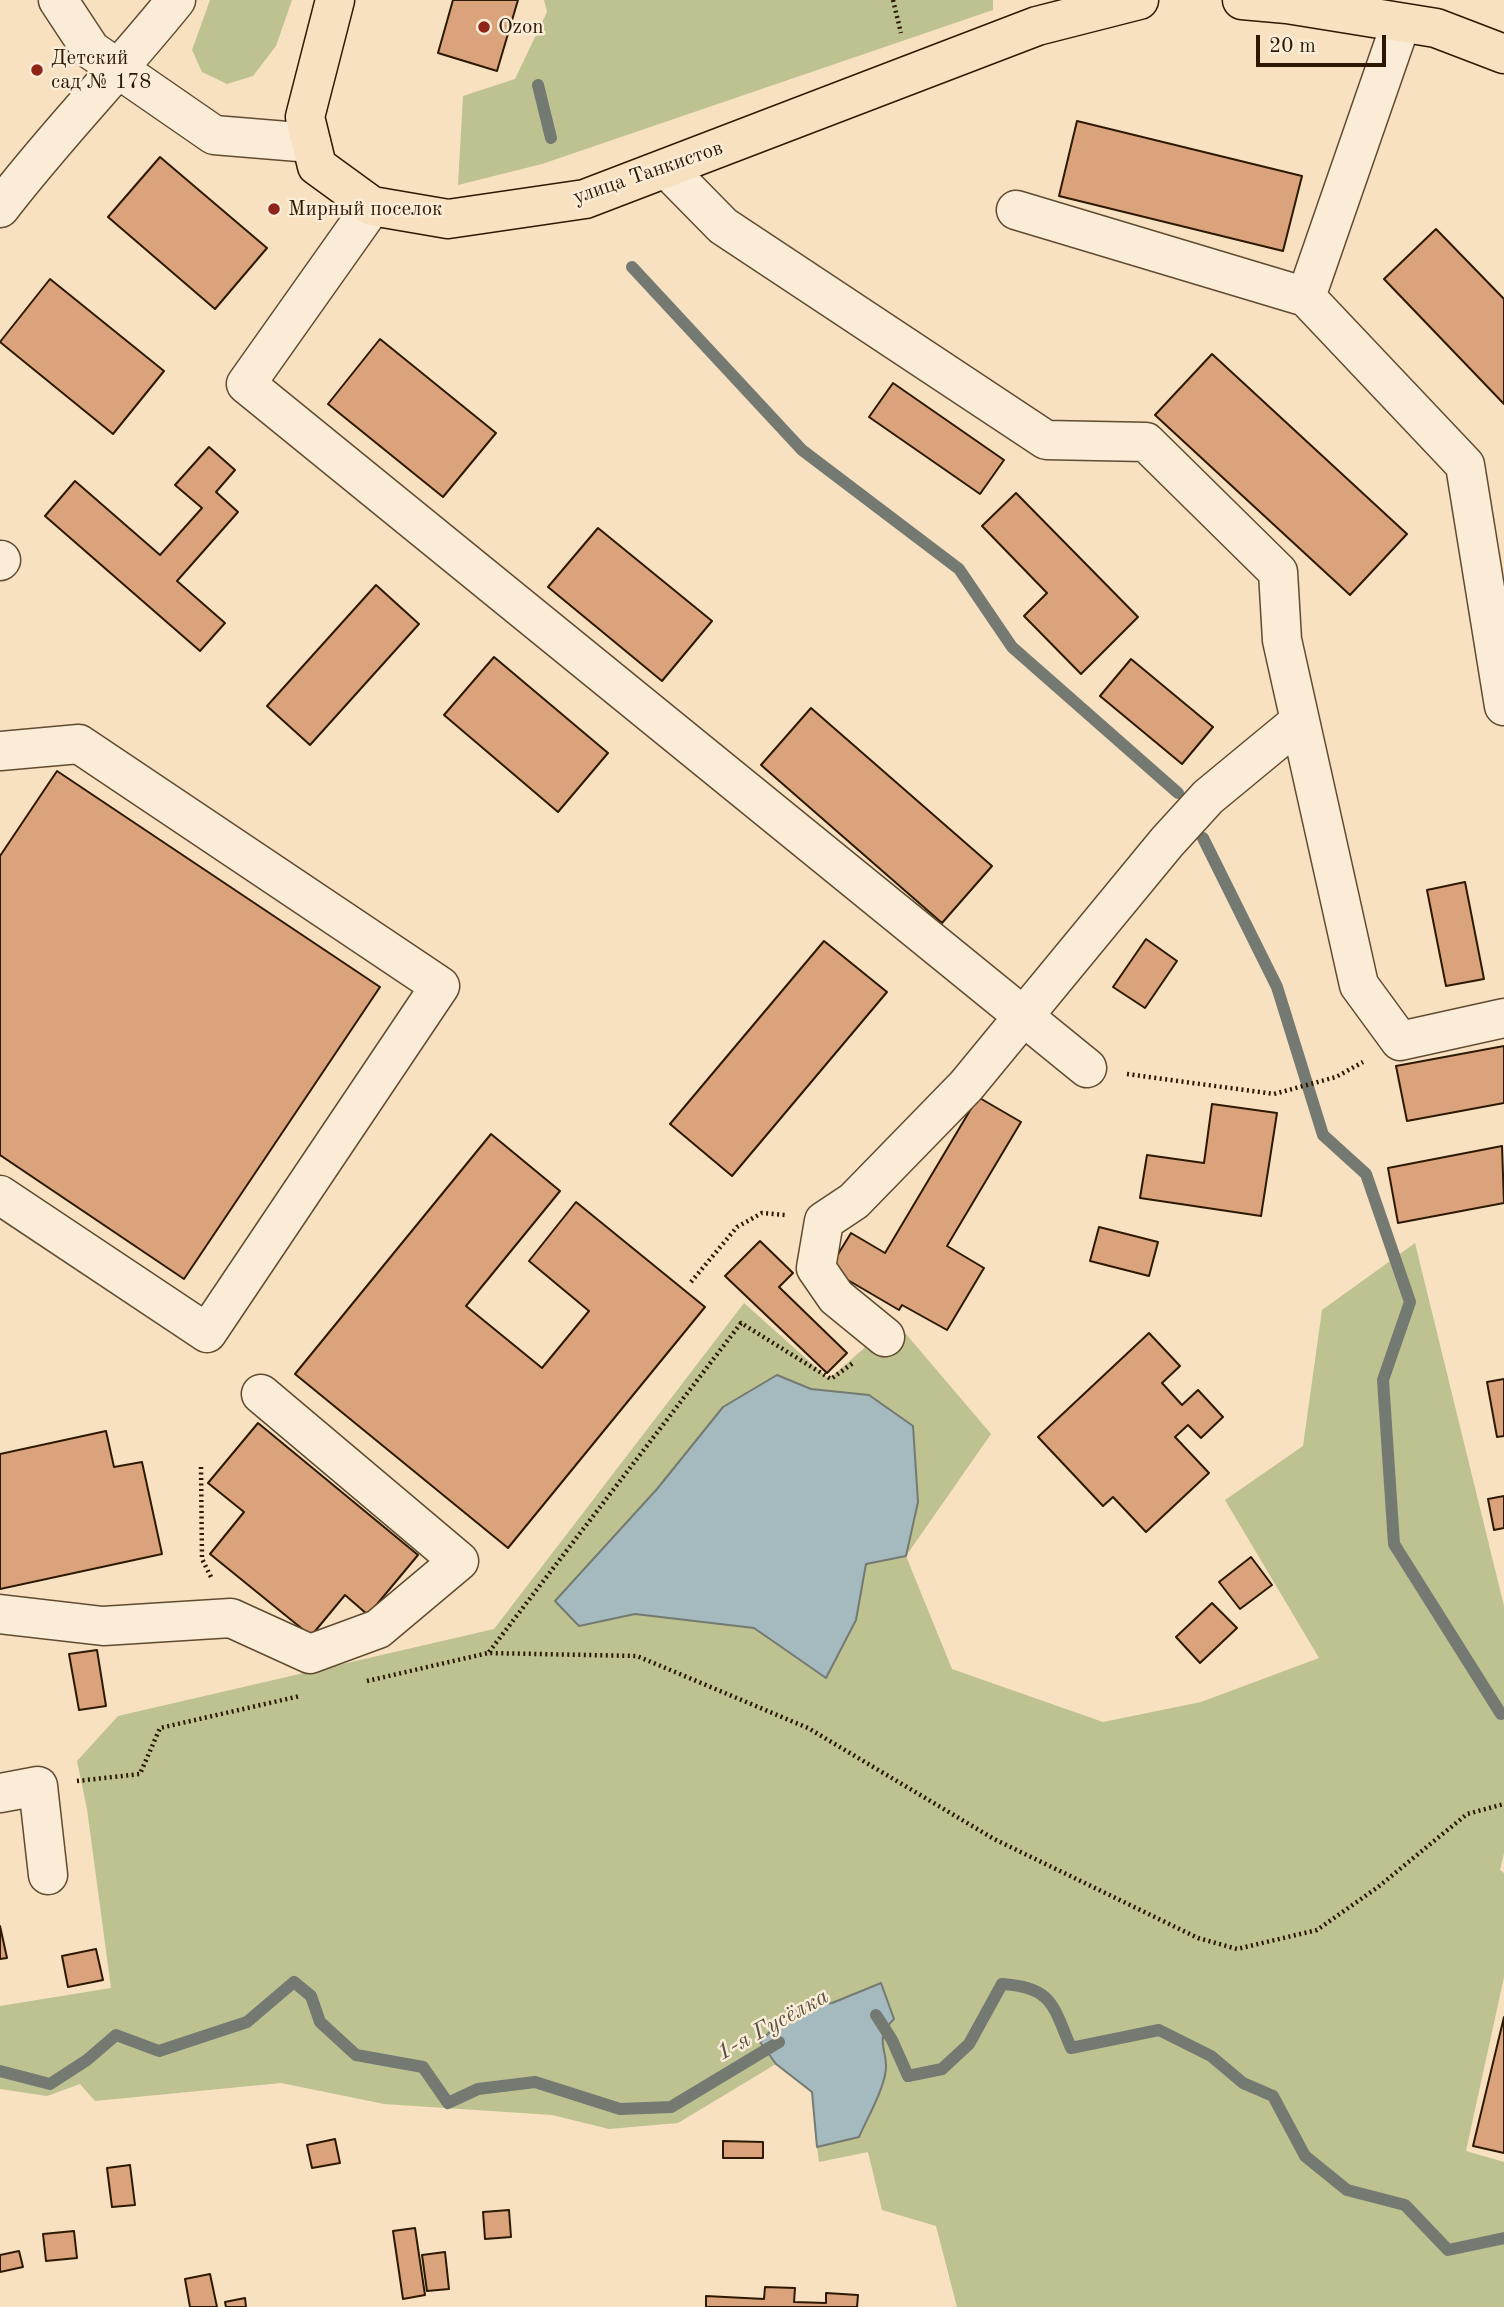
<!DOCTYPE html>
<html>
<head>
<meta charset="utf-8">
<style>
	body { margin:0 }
	#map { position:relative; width:1504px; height:2307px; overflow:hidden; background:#f7e1c0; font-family:"Old Standard TT",serif }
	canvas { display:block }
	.scale { position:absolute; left:1256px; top:35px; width:130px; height:32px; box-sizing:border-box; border:4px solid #2d1901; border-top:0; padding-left:9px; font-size:21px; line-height:24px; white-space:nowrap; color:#2d1901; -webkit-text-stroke:5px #faecd6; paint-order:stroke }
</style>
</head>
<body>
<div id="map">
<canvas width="1504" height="2307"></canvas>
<div class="scale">20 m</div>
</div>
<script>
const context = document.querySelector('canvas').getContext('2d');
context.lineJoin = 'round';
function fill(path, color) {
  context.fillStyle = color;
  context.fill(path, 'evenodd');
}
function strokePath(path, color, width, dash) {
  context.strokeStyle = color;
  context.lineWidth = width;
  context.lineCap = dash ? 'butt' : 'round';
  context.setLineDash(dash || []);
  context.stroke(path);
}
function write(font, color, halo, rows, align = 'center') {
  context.font = font + ' "Old Standard TT",serif';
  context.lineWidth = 5;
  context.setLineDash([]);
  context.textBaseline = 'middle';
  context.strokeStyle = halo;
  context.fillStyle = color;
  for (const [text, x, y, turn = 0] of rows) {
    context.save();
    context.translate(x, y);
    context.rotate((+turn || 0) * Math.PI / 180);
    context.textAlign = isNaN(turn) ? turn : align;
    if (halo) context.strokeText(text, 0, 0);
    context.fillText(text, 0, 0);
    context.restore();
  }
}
fill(new Path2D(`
	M210 0H292L276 46 253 76 227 84 202 72 192 50Z
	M544 0H993V10L542 164 458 185 463 96 515 79 547 12Z
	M1415 1243 1504 1606V1853L1500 1870 1504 1873V1977L1466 2151 1504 2162V2307H957L936 2226 882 2210 868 2152 819 2162 817 2147 859 2137 886 2074 881 2041 885 2027 881 1983 832 2003 790 2011 765 2051 776 2064 678 2123 609 2129 552 2115 384 2104 281 2083 95 2101 80 2084 47 2096 0 2089V2006L111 1988 87 1809 77 1761 118 1716 494 1629 744 1303 829 1379 895 1321 991 1434 906 1556 952 1669 1103 1722 1201 1702 1319 1658 1225 1500 1303 1446 1322 1310ZM777 1375 811 1389 869 1395 866 1564 856 1620 826 1678 754 1628 555 1601 657 1489 723 1407Z`), '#bec291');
const water = new Path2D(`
	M777 1375 811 1389 869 1395 913 1426 918 1502 906 1556 866 1564 856 1620 826 1678 754 1628 635 1614 579 1626 555 1601 657 1489 723 1407Z
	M881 1983 894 2019C871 2041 891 2052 885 2075 881 2096 867 2118 859 2137L817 2147 812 2092 776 2064 760 2042 790 2011 832 2003Z`);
fill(water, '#a4babe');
strokePath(water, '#747a72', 2);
strokePath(new Path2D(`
	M538 85 551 138
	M632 267 802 450 959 569 1012 647 1178 793
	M1203 838 1277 987 1323 1135 1366 1174 1410 1302 1383 1380 1394 1544 1501 1714
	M876 2015 892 2040 908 2076 942 2069 969 2044 1002 1984C1053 1987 1053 2006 1071 2048L1159 2030 1211 2056 1243 2083 1273 2096 1305 2156 1347 2190 1405 2205 1448 2250 1504 2238
	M0 2071 50 2084 87 2060 116 2035 159 2051 247 2022 294 1982 311 1996 320 2022 356 2055 423 2067 448 2103 478 2089 535 2082 620 2109 671 2107 779 2042`), '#747a72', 12);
const building = new Path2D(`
	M453 0H518L497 71 438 53Z
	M1077 121 1302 176 1283 251 1059 196Z
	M160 157 267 248 215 309 108 217Z
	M1436 229 1504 299V404L1384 279Z
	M50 279 164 371 113 434 0 342Z
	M380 339 496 433 443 497 328 404Z
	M1212 354 1407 534 1350 595 1155 415Z
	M893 383 1004 460 980 494 869 417Z
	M209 447 235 470 216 492 238 512 177 581 225 623 200 651 45 516 75 481 160 555 202 508 175 485Z
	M1016 493 1138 617 1081 674 1024 616 1047 593 982 526Z
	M598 528 712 621 662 681 548 587Z
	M376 585 419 624 310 745 267 706Z
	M494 657 608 753 558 812 444 715Z
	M1131 659 1213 727 1182 764 1100 696Z
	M811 708 992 866 942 923 761 765Z
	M57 771 380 987 184 1279 0 1155V856Z
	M1465 882 1484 979 1446 986 1427 890Z
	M1146 939 1177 961 1145 1008 1113 987Z
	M824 941 887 992 732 1176 670 1124Z
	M1504 1046V1103L1407 1121 1396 1066Z
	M978 1097 1021 1122 947 1246 984 1268 947 1330 902 1305 899 1310 829 1269 851 1233 885 1253Z
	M1212 1104 1277 1113 1261 1216 1140 1198 1147 1155 1204 1163Z
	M491 1134 560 1191 466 1306 542 1368 589 1311 529 1261 576 1202 705 1307 508 1548 295 1374Z
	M1502 1146 1504 1203 1398 1223 1388 1168Z
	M1099 1227 1158 1242 1149 1276 1090 1261Z
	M760 1241 793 1273 779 1287 847 1353 827 1373 725 1276Z
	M1149 1333 1180 1366 1162 1383 1182 1405 1198 1390 1223 1417 1201 1438 1188 1425 1175 1437 1209 1473 1146 1532 1113 1497 1103 1506 1038 1437Z
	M1504 1379V1436L1497 1437 1487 1382Z
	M258 1423 418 1555 368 1615 345 1595 311 1636 210 1554 244 1512 208 1483Z
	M106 1431 114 1467 142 1462 162 1554 0 1589V1454Z
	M1504 1496V1528L1494 1530 1488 1499Z
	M1251 1557 1272 1585 1240 1609 1219 1582Z
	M1212 1603 1237 1628 1200 1663 1176 1637Z
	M97 1650 106 1706 79 1710 69 1654Z
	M0 1926 7 1958 0 1959Z
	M96 1949 103 1980 68 1987 62 1956Z
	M1504 2017V2153L1473 2146Z
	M335 2139 340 2163 312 2168 307 2145Z
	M723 2141 763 2142V2158H723Z
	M130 2165 135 2205 112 2207 107 2168Z
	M509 2210 511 2237 485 2239 483 2212Z
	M415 2228 425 2295 403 2299 393 2231Z
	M74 2231 77 2258 46 2261 43 2234Z
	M19 2251 23 2267 0 2272V2255Z
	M445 2252 449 2289 427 2291 422 2255Z
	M210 2274 217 2307H190L185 2279Z
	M765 2287 795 2288 794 2302 826 2303V2293L858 2295 857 2307H706V2296L764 2299Z
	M245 2298 246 2307H226L225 2302Z`);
fill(building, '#daa37c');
strokePath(building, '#2d1901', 2);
const minor = new Path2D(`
	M58 0 91 50 214 135 311 143
	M667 169 723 226 1046 440 1146 442 1278 572 1282 640 1359 985 1400 1041 1504 1018
	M372 206 246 384 1087 1068
	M0 208C55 136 119 71 176 0
	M1016 210 1306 297 1401 23
	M1306 297 1465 465 1504 706
	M0 561 1 560
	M0 751 79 744 440 986 207 1333 0 1195
	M885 1337 836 1297 816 1268 824 1221 854 1201 966 1086 1167 842 1208 797 1300 721
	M0 1614 103 1626 231 1618 310 1654 378 1629 459 1561 261 1394
	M0 1793 38 1786 48 1875`);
const major = new Path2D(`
	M335 0 305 117 317 166 372 206 448 219 585 199 1037 26 1139 0
	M1242 0 1287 4 1436 28 1504 54`);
strokePath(minor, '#604b31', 41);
strokePath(major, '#2d1901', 41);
strokePath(new Path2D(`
	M893 0 901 33
	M1127 1074 1274 1094 1336 1077 1363 1062
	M691 1282 737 1227 762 1213 785 1215
	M201 1467 202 1559 212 1579
	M489 1652 741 1323 831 1379 853 1363
	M367 1681 488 1653 637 1656 808 1728 994 1839 1198 1938 1237 1949 1317 1930 1378 1887 1467 1814 1504 1804
	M77 1781 140 1774 160 1728 300 1696`), '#2d1901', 4.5, [2, 3.5]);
strokePath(minor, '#faecd6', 38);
strokePath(major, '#f7e1c0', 38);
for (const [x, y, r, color] of [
	[484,27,7,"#8f2418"],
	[37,70,7,"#8f2418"],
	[274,209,7,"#8f2418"]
]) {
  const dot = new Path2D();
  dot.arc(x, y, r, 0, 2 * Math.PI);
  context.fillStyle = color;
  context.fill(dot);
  strokePath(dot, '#faecd6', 2.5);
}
write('21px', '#2d1901', '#faecd6', [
	["Ozon",498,27],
	["Детский",51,58],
	["сад № 178",51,82],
	["Мирный поселок",288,209]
], 'left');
write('21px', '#2d1901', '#faecd6', [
	["улица Танкистов",648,173,-19]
]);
write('italic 23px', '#575143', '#faecd6', [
	["1-я Гусёлка",773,2025,-29]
]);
</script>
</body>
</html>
